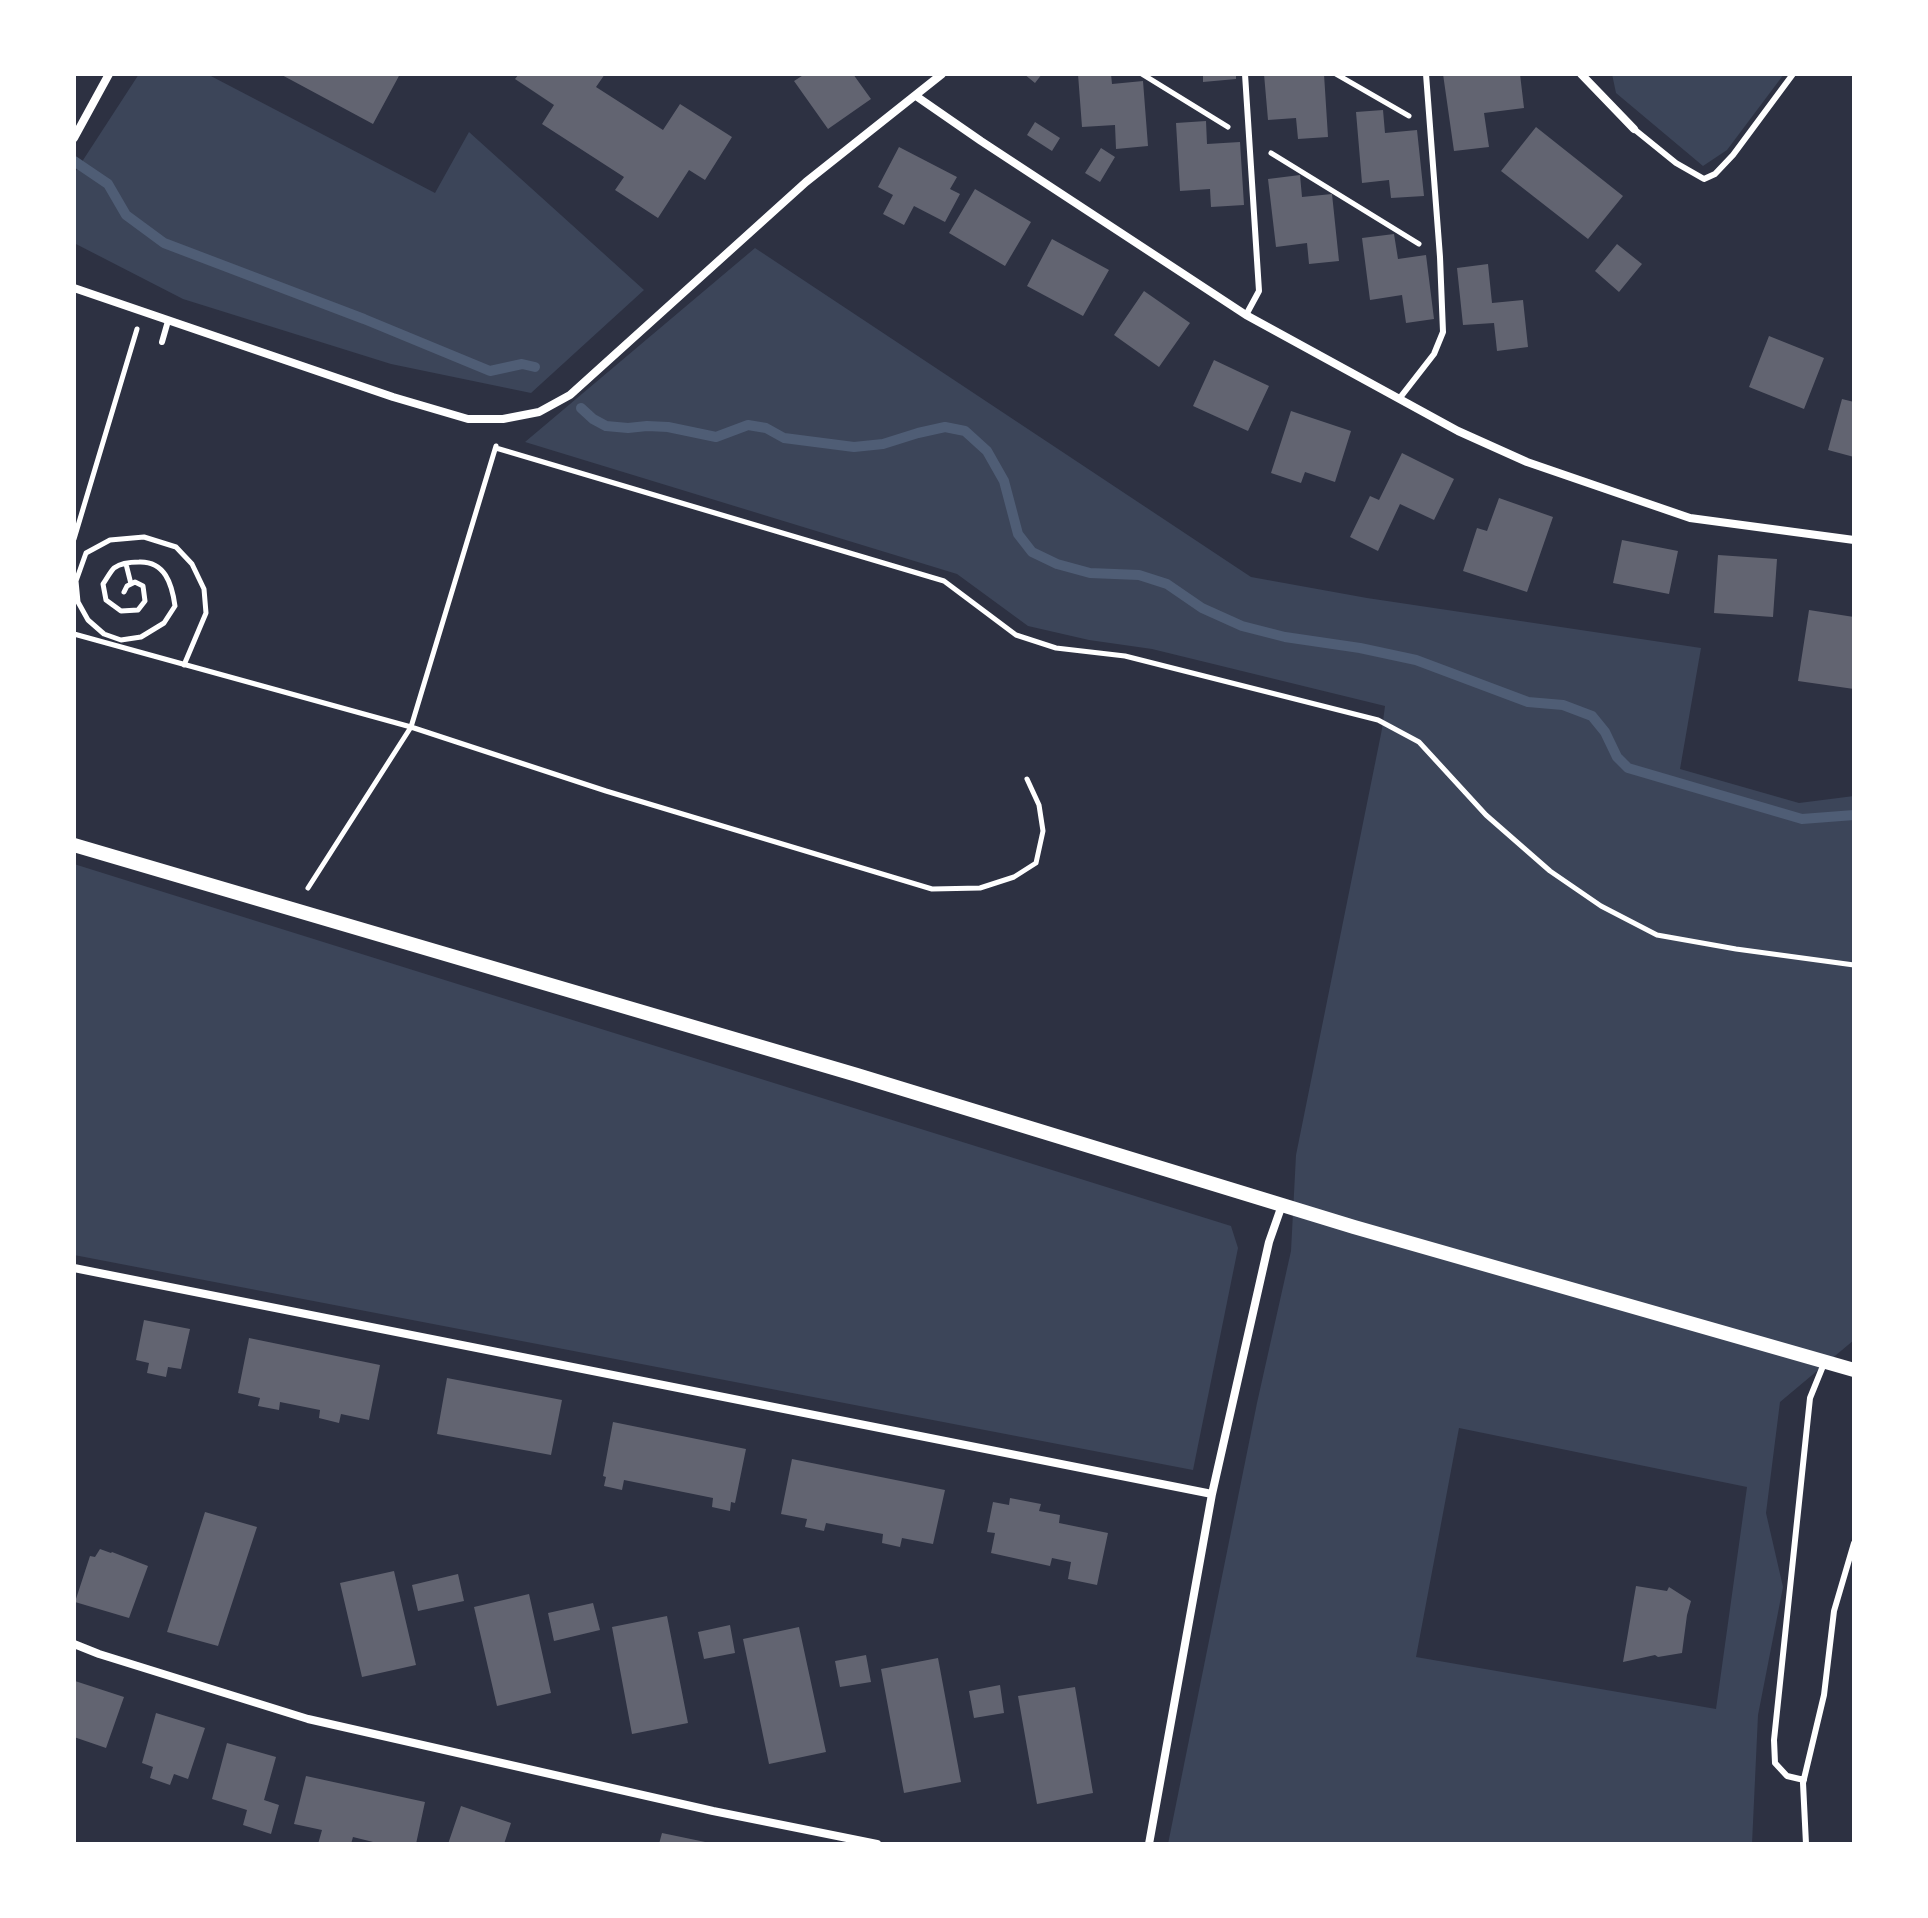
<!DOCTYPE html>
<html>
<head>
<meta charset="utf-8">
<style>
	body { margin:0 }
	#map { position:relative; width:1928px; height:1918px; overflow:hidden; background:#2d3142; font-family:"DM Sans",sans-serif }
	canvas { display:block }
	.frame { position:absolute; inset:0; border:76px solid #fff; pointer-events:none }
</style>
</head>
<body>
<div id="map">
<canvas width="1928" height="1918"></canvas>
<div class="frame"></div>
</div>
<script>
const context = document.querySelector('canvas').getContext('2d');
context.lineJoin = 'round';
function fill(path, color) {
  context.fillStyle = color;
  context.fill(path, 'evenodd');
}
function strokePath(path, color, width, dash) {
  context.strokeStyle = color;
  context.lineWidth = width;
  context.lineCap = dash ? 'butt' : 'round';
  context.setLineDash(dash || []);
  context.stroke(path);
}
fill(new Path2D(`
	M139 74H207L435 193 469 132 644 290 531 393 391 364 183 299 74 243V174Z
	M1612 74H1784L1727 150 1703 166 1616 93Z
	M755 248 1251 577 1367 598 1701 648 1680 769 1799 803 1854 796V1340L1780 1402 1766 1513 1783 1587 1758 1715 1752 1844H1168L1257 1403 1291 1251 1296 1155 1382 729 1385 706 1152 649 1089 640 1028 626 957 574 525 442ZM1459 1428 1747 1487 1716 1709 1416 1657Z
	M74 864 1231 1226 1238 1248 1193 1470 74 1255Z`), '#3c4559');
strokePath(new Path2D(`
	M74 161 108 184 126 215 164 243 364 319 490 371 522 364 535 367
	M581 408 593 419 606 426 628 428 647 426 668 427 716 437 748 425 766 428 784 438 854 447 883 444 918 433 945 427 965 431 987 451 1004 481 1018 534 1032 552 1057 564 1090 573 1139 575 1167 584 1202 608 1242 626 1285 637 1360 648 1416 660 1528 702 1563 705 1592 716 1605 732 1617 757 1628 768 1802 819 1854 815`), '#4f5d75', 10);
fill(new Path2D(`
	M280 74H400L373 124Z
	M519 74H605L596 87 663 130 680 104 732 137 705 180 689 170 658 218 615 190 624 177 542 124 554 105 515 79Z
	M805 74H853L871 99 828 129 794 81Z
	M1024 74H1042L1035 83Z
	M1078 74H1111L1112 84 1143 81 1148 146 1116 149 1115 125 1082 127Z
	M1203 74H1236V79L1203 82Z
	M1264 74H1324L1328 137 1298 139 1296 118 1268 120Z
	M1443 74H1520L1524 108 1484 113 1489 147 1454 151Z
	M1383 110 1385 133 1417 130 1424 196 1391 198 1389 180 1362 183 1356 112Z
	M1206 121 1207 144 1240 142 1244 205 1211 207 1210 189 1180 191 1176 123Z
	M1035 122 1060 138 1052 151 1027 135Z
	M1536 127 1623 196 1588 239 1501 171Z
	M899 147 957 177 950 189 960 194 945 222 914 206 904 225 883 214 893 195 878 187Z
	M1101 148 1115 157 1100 182 1085 173Z
	M1300 175 1302 197 1332 194 1339 261 1309 264 1307 243 1276 247 1268 179Z
	M975 189 1031 222 1005 266 949 233Z
	M1394 234 1398 259 1426 255 1434 319 1406 323 1402 295 1370 300 1362 238Z
	M1052 239 1109 270 1083 316 1027 286Z
	M1617 244 1642 264 1619 292 1595 271Z
	M1488 264 1492 303 1523 300 1528 347 1497 351 1494 323 1463 325 1457 268Z
	M1144 291 1190 323 1159 367 1114 335Z
	M1769 336 1824 358 1804 409 1749 387Z
	M1214 360 1269 386 1248 431 1193 406Z
	M1842 399 1854 402V457L1828 450Z
	M1291 411 1351 431 1335 482 1305 472 1301 483 1271 473Z
	M1402 453 1454 479 1434 520 1400 504 1378 551 1350 537 1370 496 1379 500Z
	M1499 498 1553 517 1527 592 1463 571 1477 528 1487 531Z
	M1622 540 1678 551 1669 594 1613 583Z
	M1718 555 1777 559 1773 617 1714 613Z
	M1809 610 1854 617V689L1798 681Z
	M144 1320 190 1329 181 1369 168 1367 166 1377 147 1373 149 1363 136 1360Z
	M249 1338 380 1365 369 1420 341 1414 339 1423 319 1418 320 1410 280 1402 279 1410 258 1406 260 1398 238 1393Z
	M447 1378 562 1400 551 1455 437 1434Z
	M613 1422 746 1449 735 1503 731 1502 730 1511 712 1507 713 1498 624 1480 622 1490 604 1486 606 1477 603 1476Z
	M792 1459 945 1490 933 1544 902 1538 900 1547 882 1543 883 1534 826 1523 824 1531 805 1527 807 1519 781 1514Z
	M1010 1498 1041 1504 1039 1511 1060 1515 1059 1523 1108 1533 1097 1585 1068 1579 1071 1562 1052 1558 1050 1566 991 1553 995 1533 987 1532 993 1502 1009 1505Z
	M205 1512 257 1527 218 1646 167 1632Z
	M100 1549 111 1553 112 1552 148 1566 129 1618 75 1602 90 1556 95 1557Z
	M394 1571 416 1665 362 1677 340 1583Z
	M458 1574 464 1601 418 1611 412 1585Z
	M1636 1586 1667 1591 1669 1587 1691 1601 1687 1615 1682 1653 1658 1657 1655 1655 1623 1662Z
	M529 1594 551 1693 497 1706 474 1607Z
	M593 1603 600 1630 554 1641 548 1613Z
	M667 1616 688 1723 632 1734 612 1627Z
	M730 1625 735 1653 704 1659 698 1632Z
	M799 1627 826 1752 769 1764 743 1639Z
	M866 1655 871 1682 840 1687 835 1661Z
	M938 1658 961 1782 904 1793 881 1669Z
	M75 1681 124 1697 106 1748 74 1737Z
	M1000 1685 1004 1713 974 1718 969 1691Z
	M1075 1687 1093 1793 1037 1804 1018 1696Z
	M156 1713 205 1728 188 1779 174 1774 170 1785 150 1778 153 1767 142 1763Z
	M227 1743 276 1757 264 1800 279 1805 271 1834 243 1825 247 1810 212 1799Z
	M306 1776 425 1802 416 1844H381L353 1837 351 1844H318L322 1830 294 1824Z
	M461 1806 511 1823 504 1844H448Z
	M662 1833 710 1843V1844H659Z`), '#626471');
strokePath(new Path2D(`
	M1142 74 1228 127
	M1336 74 1409 116
	M1271 153 1419 244
	M496 448 944 581 1016 635 1056 648 1125 656 1378 720 1419 742 1486 815 1550 871 1601 906 1657 935 1736 949 1854 965
	M74 539 137 329
	M126 564 131 584
	M124 592 127 586 135 582 143 586 145 601 138 610 121 611 106 600 103 584C106 580 110 572 114 568 121 563 131 562 139 562 165 561 172 584 175 606L164 623 141 637 121 640 104 634 88 620 78 602 76 581 86 553 110 540 144 537 176 547 192 564 204 589 206 613 184 665
	M74 634 411 727 606 791 932 889 980 888 1014 877 1036 863 1043 831 1039 805 1027 779
	M308 888 411 727 496 446`), '#fff', 5);
strokePath(new Path2D(`
	M1245 74 1259 291 1246 315
	M1634 129 1676 163 1704 179 1715 174 1733 155 1793 74
	M162 342 168 321
	M1399 399 1434 354 1443 332 1440 257 1426 74
	M1804 1780 1787 1776 1775 1763 1774 1740 1810 1398 1825 1361
	M1806 1844 1803 1783 1824 1695 1834 1611 1854 1543`), '#fff', 6);
strokePath(new Path2D(`
	M1581 74 1634 129
	M916 96 981 141 1246 315 1458 431 1527 462 1690 518 1854 540
	M74 138 109 74
	M74 288 393 397 468 419H503L539 412 570 395 806 182 942 74
	M74 1268 1212 1494
	M74 1644 99 1654 308 1719 713 1811 877 1844
	M1149 1844 1212 1494 1269 1242 1282 1205`), '#fff', 8);
strokePath(new Path2D(`
	M74 845 857 1075 1354 1227 1854 1370`), '#fff', 14);
</script>
</body>
</html>
